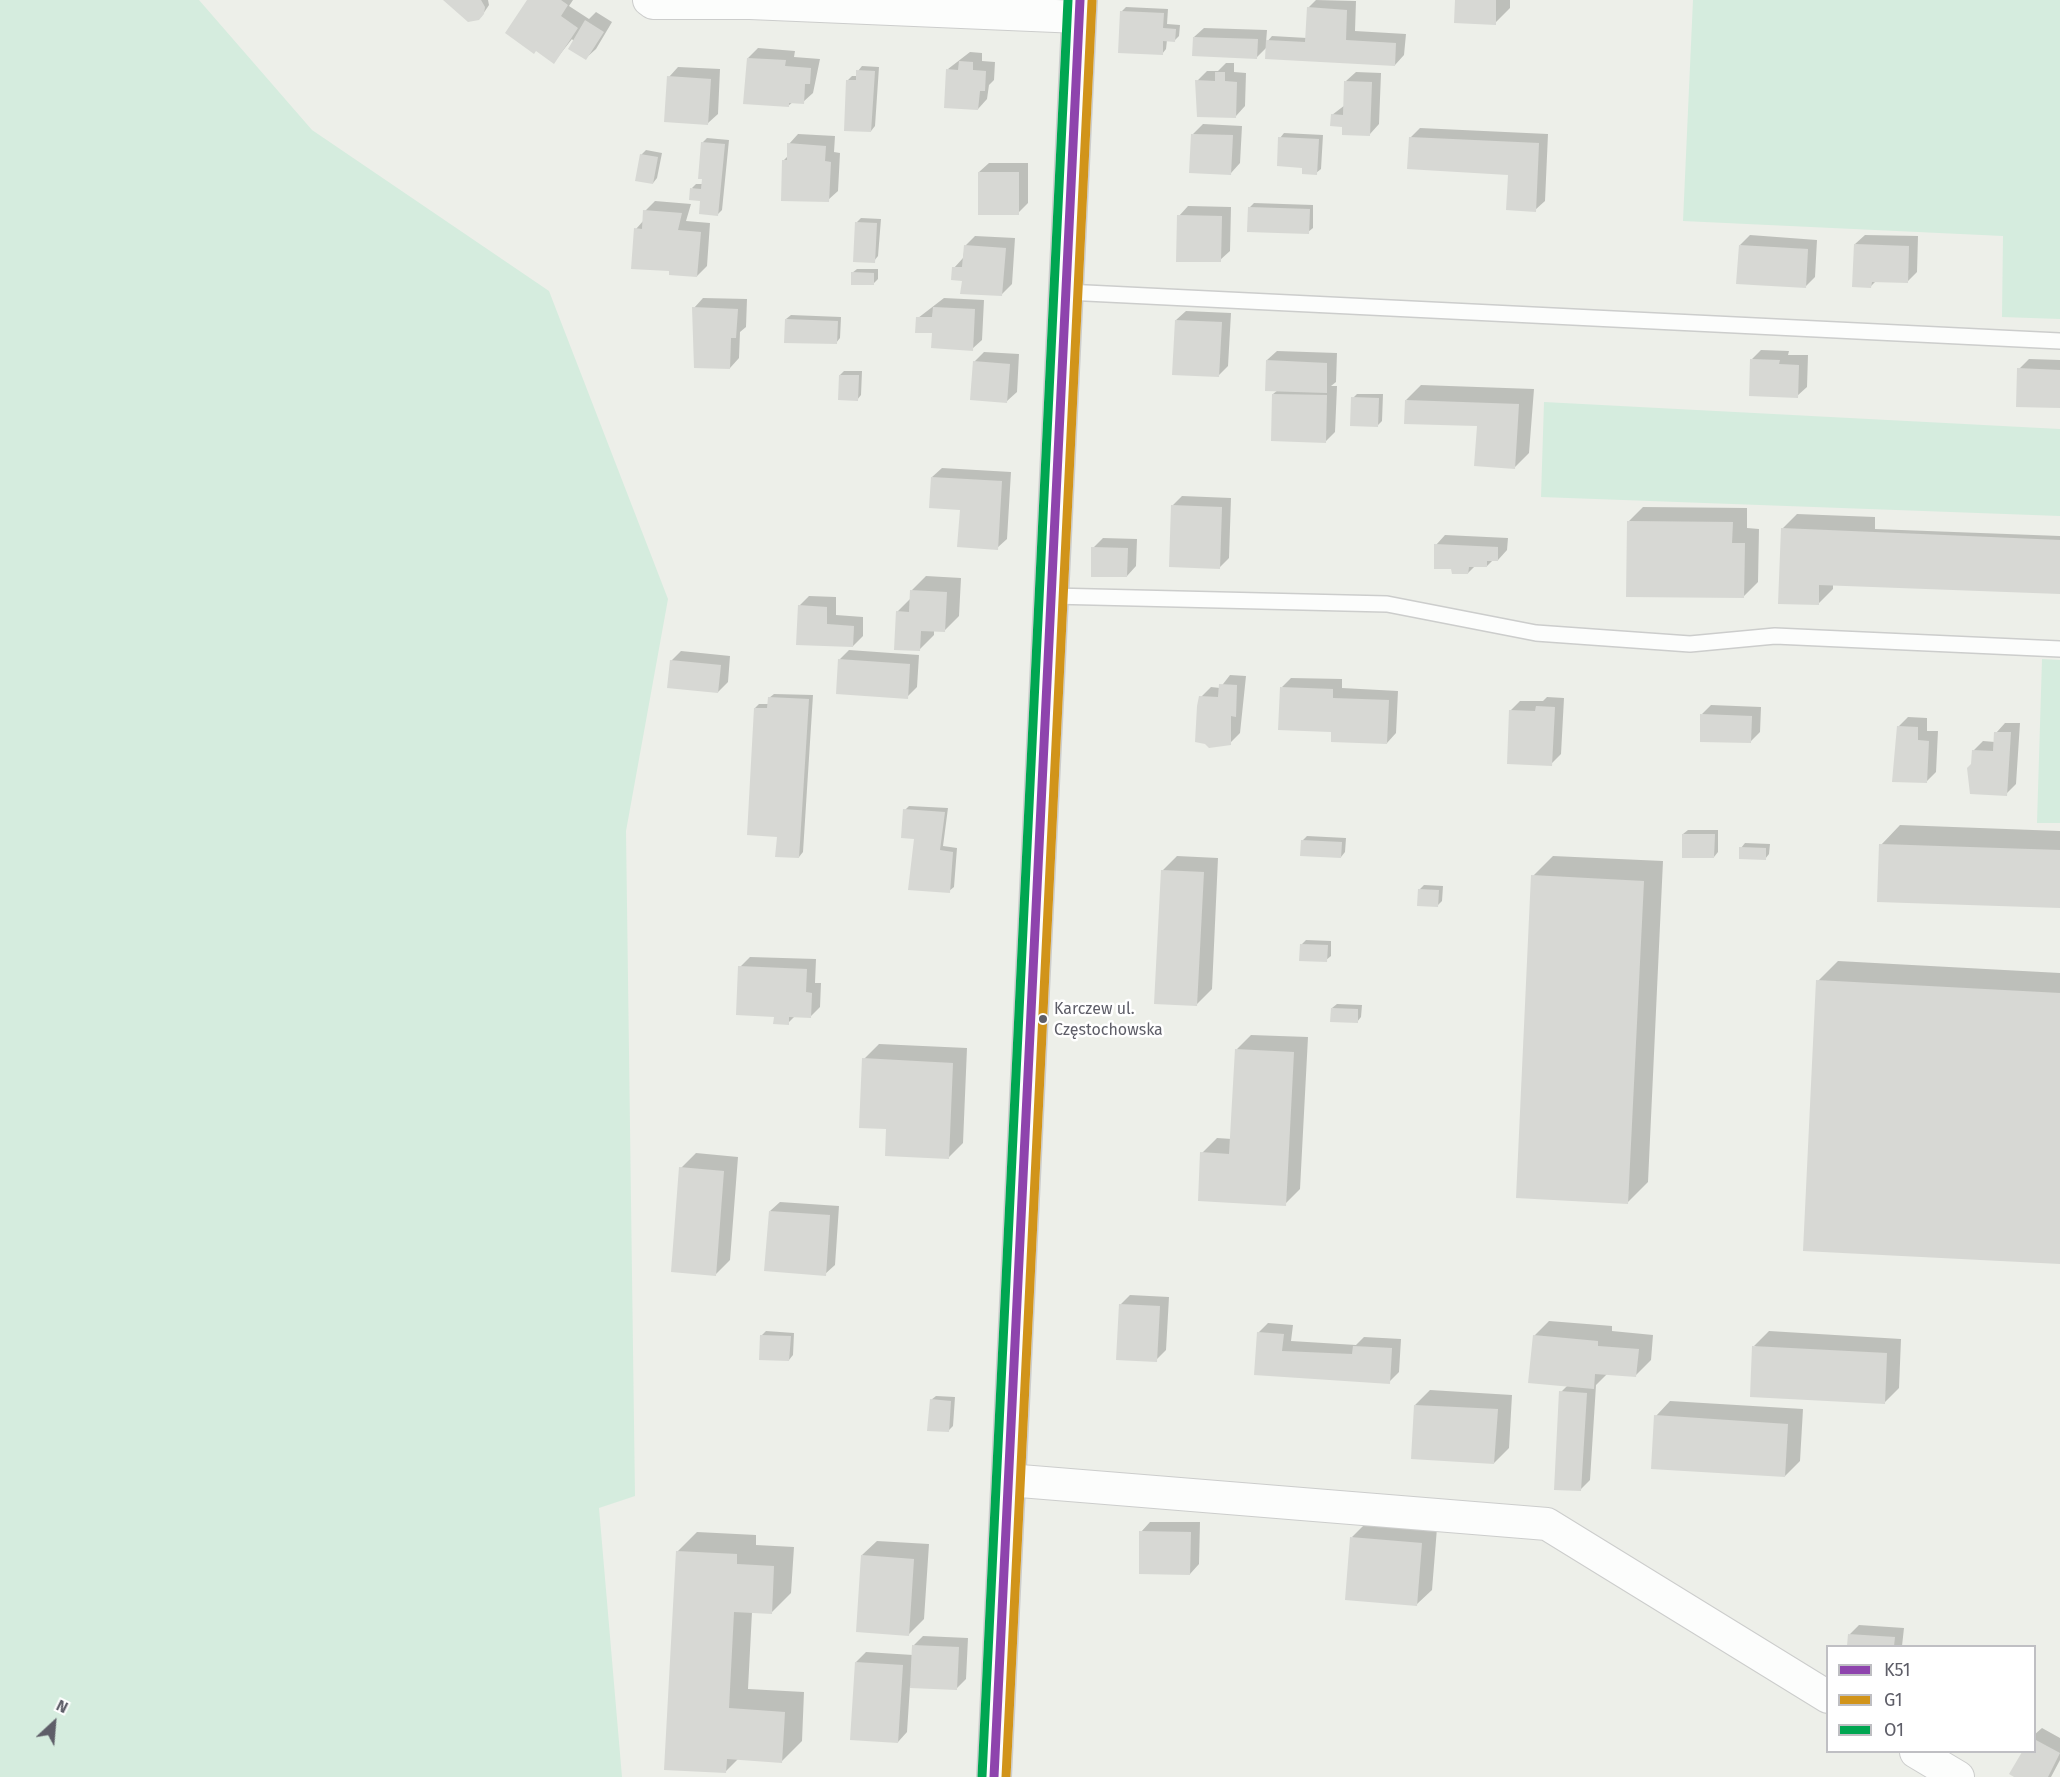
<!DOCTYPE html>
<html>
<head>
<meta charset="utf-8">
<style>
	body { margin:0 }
	#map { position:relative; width:2060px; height:1777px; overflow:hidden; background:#edefe9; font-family:"Fira Sans",sans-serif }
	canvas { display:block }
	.legend { position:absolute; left:1826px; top:1645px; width:210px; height:108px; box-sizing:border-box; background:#fff; border:2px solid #bfbfc3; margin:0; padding:8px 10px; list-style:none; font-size:18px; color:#5e5e68 }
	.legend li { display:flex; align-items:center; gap:12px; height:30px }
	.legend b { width:30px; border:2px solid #bfbfc3 }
	.north { position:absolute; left:24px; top:1693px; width:60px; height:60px; -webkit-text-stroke:4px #fff; paint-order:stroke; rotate:26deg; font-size:16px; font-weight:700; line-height:24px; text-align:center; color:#5e5e68 }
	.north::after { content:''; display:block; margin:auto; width:21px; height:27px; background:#5e5e68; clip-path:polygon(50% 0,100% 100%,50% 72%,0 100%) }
</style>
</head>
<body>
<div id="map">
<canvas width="2060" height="1777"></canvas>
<ul class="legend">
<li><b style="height:8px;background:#8e44ad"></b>K51</li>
<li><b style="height:8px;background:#d1941a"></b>G1</li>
<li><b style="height:8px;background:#00a651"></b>O1</li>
</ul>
<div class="north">N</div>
</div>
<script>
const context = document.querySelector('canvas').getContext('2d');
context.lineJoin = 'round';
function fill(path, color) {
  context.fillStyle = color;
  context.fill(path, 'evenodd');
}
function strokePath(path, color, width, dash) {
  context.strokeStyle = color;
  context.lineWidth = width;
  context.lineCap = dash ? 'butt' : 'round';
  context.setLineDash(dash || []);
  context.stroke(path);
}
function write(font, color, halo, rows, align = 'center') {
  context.font = font + ' "Fira Sans",sans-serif';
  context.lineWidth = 5;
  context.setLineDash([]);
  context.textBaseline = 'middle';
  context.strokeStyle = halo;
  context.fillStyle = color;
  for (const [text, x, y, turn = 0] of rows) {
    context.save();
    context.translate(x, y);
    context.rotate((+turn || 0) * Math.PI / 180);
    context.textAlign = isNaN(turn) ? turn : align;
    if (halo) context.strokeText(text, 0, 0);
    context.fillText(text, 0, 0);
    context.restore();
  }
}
fill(new Path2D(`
	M0 0H199L312 130 549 291 668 599 626 831 635 1496 599 1508 622 1777H0Z
	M1693 0H2060V319L2002 317 2003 236 1683 221Z
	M1544 402 2060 429V516L1541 497Z
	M2042 659 2060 660V823H2037Z`), '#d5ecde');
fill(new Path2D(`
	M446 0H488L489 5 481 17Z
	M528 0H573L569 6 589 19 596 12 612 22 596 49 586 58 572 39 554 62Z
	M1316 0 1356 1 1355 31 1406 34 1404 55 1395 65 1268 46 1256 58 1194 37 1204 28 1267 30 1266 43 1272 36 1307 38 1308 8Z
	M1457 0H1510V8L1495 23Z
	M1126 7 1168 9 1167 24 1180 25 1179 36 1175 40H1167L1166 49 1162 54 1121 12Z
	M758 48 795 51 794 57 820 59 813 93 803 102H793L788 106 748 58Z
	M970 52 982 53V61L995 62 994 80 989 85 987 99 978 109 948 69Z
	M1226 63H1234V72L1246 73 1245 106 1236 116 1197 81 1207 71H1218Z
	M862 66 879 67 875 126 871 131 848 80 852 76H858V71Z
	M678 67 720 69 718 114 708 123 669 77Z
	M1356 72 1381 73 1379 124 1370 134 1344 125 1332 115 1345 105 1346 81Z
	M1203 124 1242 126 1240 163 1231 173 1193 134Z
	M1420 128 1548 134 1545 201 1535 210 1510 173 1410 138Z
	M1284 133 1323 135 1321 169 1316 173 1303 166 1280 138Z
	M798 134 835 136 834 152 840 153 838 191 828 200 784 160 788 156 789 144Z
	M707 138 729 140 722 210 718 214 692 188 696 184H703L702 143Z
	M646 150 662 153 657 178 653 183 641 155Z
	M989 163H1028V203L1018 213 979 172Z
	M655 201 691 204 686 221 710 223 707 266 697 276 670 270 636 229 644 220 645 211Z
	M1254 203 1313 205V228L1308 232 1249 208Z
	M1188 206 1231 207 1230 251 1220 260 1179 216Z
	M861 218 881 219 878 256 874 261 857 222Z
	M1750 235 1817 240 1815 277 1805 287 1740 245Z
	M1865 235 1918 236 1917 272 1907 282 1876 281 1871 286 1855 244Z
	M975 236 1015 238 1012 284 1002 294 954 268 963 258 965 246Z
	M857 269H878V279L873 284 852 273Z
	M703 298 747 299 746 327 740 332 739 358 730 368 694 308Z
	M944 298 984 300 982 340 972 349 933 332 918 318Z
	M1186 311 1231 313 1228 366 1218 376 1176 320Z
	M791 315 841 317 840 338 836 343 786 319Z
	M1761 350 1789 351 1788 355H1808L1807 387 1797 396 1752 359Z
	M1277 351 1337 353 1336 382 1331 386H1337L1335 432 1325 442 1273 394 1278 390 1267 360Z
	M984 352 1019 354 1017 392 1007 401 974 362Z
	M2029 359 2060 360V407L2019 369Z
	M844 371H862L861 395 857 400 840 375Z
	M1421 385 1534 389 1529 453 1514 468 1479 424 1406 400Z
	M1357 394H1383L1382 421 1377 426 1353 398Z
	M942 468 1011 472 1007 539 997 548 932 477Z
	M1182 496 1231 498 1229 558 1220 567 1172 506Z
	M1643 507 1747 508V528L1759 529 1758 582 1743 597 1628 522Z
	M1797 514 1875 517V529L2060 536V592L1833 584V589L1818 604 1782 529Z
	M1445 535 1508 538 1507 550 1498 560H1493L1487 566H1475L1468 573 1453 568 1436 545Z
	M1103 538 1137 539 1136 566 1127 576 1093 548Z
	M926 576 961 578 959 616 944 631 934 630V635L919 650 897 612 911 598V591Z
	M809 596 836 597V615L863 617V636L853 646 799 606Z
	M849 650 919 655 917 687 907 697 839 660Z
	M681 651 730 656 728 682 718 692 671 661Z
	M1230 675 1246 676 1240 733 1230 743 1201 697 1211 687 1220 688Z
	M1291 678 1342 679V688L1398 691 1396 733 1387 743 1333 731 1282 687Z
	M774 694 813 695 803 852 799 857 778 836 755 708 759 704H769V698Z
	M1547 697 1564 698 1561 754 1551 764 1510 711 1520 701H1543Z
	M1711 705 1761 707 1760 732 1750 742 1702 714Z
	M1908 717 1927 718V731H1938L1936 772 1926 782 1893 780 1898 727Z
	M2005 723H2020L2016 784 2006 794 1973 765V751L1983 741 1995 742 1996 733Z
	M909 806 948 808 943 846 957 848 954 887 949 891 910 889 916 837 905 810Z
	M1900 825 2060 831V907L1881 845Z
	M1688 830H1718V852L1714 857 1683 834Z
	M1307 836 1346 838 1345 852 1341 857 1302 841Z
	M1745 843 1770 844 1769 854 1765 859 1741 848Z
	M1177 856 1218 858 1212 989 1197 1004 1162 871Z
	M1553 856 1663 861 1648 1182 1628 1202 1533 876Z
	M1424 885 1443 886 1442 901 1438 905 1419 890Z
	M1306 940 1331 941V956L1326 960 1301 945Z
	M750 957 816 959 815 983H821L820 1007 810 1017 795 1016 788 1023 775 1015 740 967Z
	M1838 961 2060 973V1263L1818 981Z
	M1337 1004 1362 1005 1361 1017 1357 1022 1332 1008Z
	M1251 1035 1308 1037 1300 1189 1285 1204 1202 1153 1217 1138 1232 1139 1236 1050Z
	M879 1044 967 1048 963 1143 948 1158 888 1127 864 1059Z
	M696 1153 738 1157 730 1260 715 1275 681 1168Z
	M780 1202 839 1206 835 1265 825 1274 770 1211Z
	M1130 1295 1169 1297 1166 1350 1156 1360 1120 1305Z
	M1549 1321 1612 1326V1331L1653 1335 1651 1360 1636 1375 1608 1373 1596 1385 1590 1480 1580 1490 1561 1392 1568 1385 1534 1336Z
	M1268 1323 1293 1325 1291 1341 1356 1345 1364 1337 1401 1339 1399 1372 1389 1382 1256 1374 1258 1333Z
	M766 1331 794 1333 793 1355 789 1360 761 1336Z
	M1769 1331 1901 1339 1899 1388 1884 1403 1754 1346Z
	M1430 1390 1512 1395 1509 1448 1494 1463 1415 1405Z
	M936 1396 955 1397 953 1426 948 1431 931 1400Z
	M1670 1401 1803 1409 1800 1461 1785 1476 1656 1416Z
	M1150 1522H1200L1199 1564 1190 1574 1141 1532Z
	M1367 1522 1437 1528 1432 1590 1417 1604 1352 1537Z
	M697 1532 756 1535V1545L794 1547 791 1593 771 1613 752 1612 748 1689 804 1692 802 1741 782 1761 738 1759 725 1772 677 1552Z
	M877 1541 929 1544 924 1619 909 1634 862 1555Z
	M1859 1625 1904 1628 1902 1646H1849L1850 1634Z
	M923 1636 968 1638 966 1679 957 1688 910 1686 907 1732 898 1742 856 1662 866 1652 913 1655 914 1645Z
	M1958 1645 1984 1646H1956Z
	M2042 1728 2060 1738V1760L2051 1777H2017L2011 1774 2024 1752H2034V1735Z`), '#0003');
fill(new Path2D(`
	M443 0H481L485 7 484 14 479 20 468 22Z
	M527 0H561L568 5 561 16 578 28 554 64 536 51 534 54 505 33Z
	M1455 0H1496V25L1454 23Z
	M1307 7 1347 10 1346 40 1396 43 1395 66 1265 59 1266 40 1305 42Z
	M1120 11 1164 13 1163 28 1176 29 1175 42 1163 41V55L1118 53Z
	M585 20 604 32 586 60 568 49Z
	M1193 37 1258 39 1257 59 1192 56Z
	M747 58 786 60 785 66 811 68 810 84H805L804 104 789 103V107L743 104Z
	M959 61 973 62V70L986 71 985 91H980L978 110 944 108 946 69 958 70Z
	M856 70 875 71 871 132 844 131 846 80H856Z
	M1215 72H1225V81L1237 82 1236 118 1197 117 1195 80 1215 81Z
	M667 76 711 79 708 125 664 122Z
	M1344 81 1372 82 1370 136 1342 135V127L1330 126 1331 114 1343 115Z
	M1191 134 1233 135 1231 175 1189 173Z
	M1278 137 1319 139 1317 175 1302 174V168L1277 166Z
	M1409 137 1539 143 1536 212 1506 210 1508 175 1407 169Z
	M701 142 725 144 718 216 699 214 700 201 689 200 690 188 701 189 702 179H698Z
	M787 143 826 146 825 161 831 162 829 202 781 201 782 160H787Z
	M640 154 658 157 653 184 635 181Z
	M978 172H1019V215H978Z
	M1248 207 1310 209 1309 234 1247 232Z
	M643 210 682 213 678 230 701 232 697 277 669 275V271L631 269 634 228 642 229Z
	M1177 215 1222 216 1221 262H1176Z
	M855 222 877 223 875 263 853 262Z
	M1854 244 1909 246 1908 283 1872 282 1871 288 1852 287Z
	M964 245 1006 248 1002 296 960 294 962 281 951 280 952 267H962Z
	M1739 245 1808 249 1806 288 1736 284Z
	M851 272 874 273V285H851Z
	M692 307 738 309 736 338H731L730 369 694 368Z
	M933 307 975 309 973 351 931 348 932 333H915L916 317H932Z
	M785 319 838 321 837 344 784 343Z
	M1175 320 1222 322 1219 377 1172 375Z
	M1750 359 1780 360 1779 364 1799 365 1798 398 1749 396Z
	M1266 360 1327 363V393L1265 391Z
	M973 361 1010 364 1007 403 970 400Z
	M2017 368 2060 370V408L2016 407Z
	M839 375H859L858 401 838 400Z
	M1272 394 1327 395 1326 443 1271 441Z
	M1351 397 1379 398 1378 427 1350 426Z
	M1405 400 1519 404 1515 469 1474 466 1477 426 1404 424Z
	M931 477 1002 481 998 550 957 547 960 510 929 508Z
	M1171 505 1222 507 1220 569 1169 567Z
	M1627 521 1733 522 1732 543H1745L1744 598 1626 597Z
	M1781 528 2060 540V594L1819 585V605L1778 604Z
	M1434 544 1498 547V561H1487V567H1469L1468 574H1452L1451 569H1434Z
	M1091 547 1128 548 1127 577H1091Z
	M910 590 947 592 945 632 921 631 920 651 894 650 896 611 909 612Z
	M798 605 827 607V624L854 626 853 647 796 645Z
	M838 659 910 664 908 699 836 694Z
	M670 660 721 665 718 693 667 688Z
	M1219 684 1237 685 1236 717 1231 716V745L1209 748 1205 744 1195 742 1197 706 1199 696 1218 697Z
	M1280 687 1333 689V698L1389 700 1387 744 1331 742V732L1278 730Z
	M768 697 809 699 799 858 775 857 777 837 747 835 754 708H767Z
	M1536 706 1555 707 1552 766 1507 764 1509 710 1535 711Z
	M1700 714 1752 716 1751 743 1700 742Z
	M1897 726 1918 727V740L1929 741 1927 783 1892 782Z
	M1994 732H2011L2007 796 1970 794 1967 768 1971 764 1972 750 1993 751Z
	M903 809 945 812 940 850 953 852 950 893 908 890 914 839 901 838Z
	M1682 834H1715L1714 858H1682Z
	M1301 840 1342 842 1341 858 1300 856Z
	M1879 844 2060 850V908L1877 902Z
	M1739 847 1766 848V860L1739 859Z
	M1161 870 1204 872 1197 1006 1154 1004Z
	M1531 875 1644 881 1628 1204 1516 1198Z
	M1418 889 1439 890 1438 907 1417 906Z
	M1300 944 1328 945 1327 962 1299 961Z
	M738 966 807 969 806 992 812 993 811 1018 789 1017V1025L773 1024 774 1017 736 1015Z
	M1816 980 2060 993V1264L1803 1251Z
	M1331 1008 1358 1009V1023L1330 1022Z
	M1235 1049 1294 1052 1286 1206 1198 1201 1200 1152 1229 1154Z
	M862 1058 953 1063 949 1159 885 1156 886 1129 859 1128Z
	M679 1167 724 1171 716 1276 671 1272Z
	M769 1211 830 1215 826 1276 764 1271Z
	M1119 1304 1160 1306 1157 1362 1116 1360Z
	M1257 1332 1284 1334 1282 1351 1352 1354 1353 1346 1392 1348 1390 1384 1254 1375Z
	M760 1335 791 1336 789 1361 759 1360Z
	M1533 1335 1598 1341V1346L1639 1349 1636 1377 1595 1374 1594 1389 1528 1383Z
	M1752 1346 1887 1353 1885 1404 1750 1397Z
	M1559 1391 1587 1393 1581 1491 1554 1490Z
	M930 1399 951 1401 949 1432 927 1431Z
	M1414 1405 1498 1409 1494 1464 1411 1459Z
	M1654 1415 1788 1424 1785 1477 1651 1469Z
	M1139 1531 1191 1532 1190 1575 1139 1574Z
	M1350 1537 1422 1543 1417 1606 1345 1600Z
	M676 1551 737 1554V1564L774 1566 772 1614 734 1612 729 1708 785 1712 782 1763 727 1759 726 1773 664 1770Z
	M861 1555 914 1559 909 1636 856 1632Z
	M1848 1634 1895 1637 1894 1646H1847Z
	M912 1645 959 1647 957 1690 910 1688Z
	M855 1662 903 1665 898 1743 850 1740Z
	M2034 1739 2060 1753 2048 1777H2014L2009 1774 2022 1752H2034Z`), '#d7d8d4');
const lane = new Path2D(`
	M1066 292 2060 341
	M1052 596 1387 604 1536 633 1690 644 1775 636 2060 649`);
const street = new Path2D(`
	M649 0 653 3H750L1079 17
	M1008 1480 1547 1524 1828 1697
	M1916 1752 1958 1777`);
const secondary = new Path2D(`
	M994 1777 1080 0`);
strokePath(lane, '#cccdcc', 18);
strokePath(street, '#cccdcc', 34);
strokePath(secondary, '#cccdcd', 36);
strokePath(lane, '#fcfdfc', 15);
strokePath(street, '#fcfdfc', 32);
strokePath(secondary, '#fcfdfc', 33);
strokePath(new Path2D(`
	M994 1777 1080 0`), '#8e44ad', 9);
strokePath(new Path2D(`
	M1006 1777 1092 1`), '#d1941a', 9);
strokePath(new Path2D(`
	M982 1776 1068 0`), '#00a651', 9);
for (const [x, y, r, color] of [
	[1043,1019,5,"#5e5e68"]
]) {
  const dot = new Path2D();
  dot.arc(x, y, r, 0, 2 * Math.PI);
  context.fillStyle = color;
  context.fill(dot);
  strokePath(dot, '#fff', 2);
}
write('16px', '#5e5e68', '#fff', [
	["Karczew ul.",1054,1010],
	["Częstochowska",1054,1031]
], 'left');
</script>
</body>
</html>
